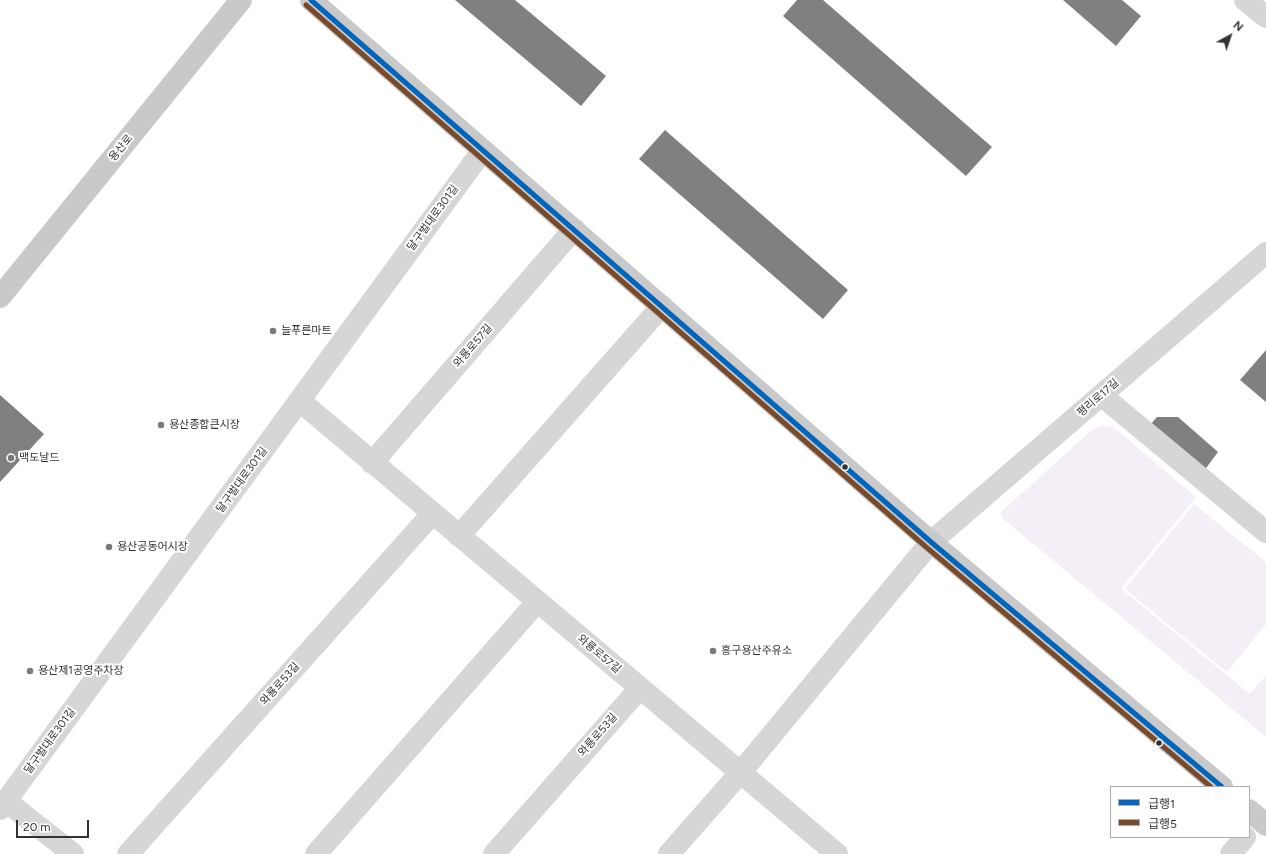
<!DOCTYPE html>
<html>
<head>
<meta charset="utf-8">
<style>
	body { margin:0 }
	#map { position:relative; width:1266px; height:854px; overflow:hidden; background:#fff; font-family:Figtree,"Noto Sans KR",sans-serif }
	canvas { display:block }
	.legend { position:absolute; left:1110px; top:786px; width:140px; height:52px; box-sizing:border-box; background:#fff; border:1px solid #adadad; margin:0; padding:5px 7px; list-style:none; font-size:12px; color:#323232 }
	.legend li { display:flex; align-items:center; gap:8px; height:20px }
	.legend b { width:20px; border:1px solid #adadad }
	.north { position:absolute; left:1210px; top:16px; width:40px; height:40px; -webkit-text-stroke:3px #fff; paint-order:stroke; rotate:40deg; font-size:11px; font-weight:700; line-height:16px; text-align:center; color:#323232 }
	.north::after { content:''; display:block; margin:auto; width:14px; height:18px; background:#323232; clip-path:polygon(50% 0,100% 100%,50% 72%,0 100%) }
	.scale { position:absolute; left:16px; top:820px; width:73px; height:18px; box-sizing:border-box; border:2px solid #323232; border-top:0; padding-left:5px; font-size:12px; line-height:14px; white-space:nowrap; color:#323232; -webkit-text-stroke:3px #fff; paint-order:stroke }
</style>
</head>
<body>
<div id="map">
<canvas width="1266" height="854"></canvas>
<ul class="legend">
<li><b style="height:5px;background:#0065bd"></b>급행1</li>
<li><b style="height:5px;background:#7a4b2a"></b>급행5</li>
</ul>
<div class="north">N</div>
<div class="scale">20 m</div>
</div>
<script>
const context = document.querySelector('canvas').getContext('2d');
context.lineJoin = 'round';
function fill(path, color) {
  context.fillStyle = color;
  context.fill(path, 'evenodd');
}
function strokePath(path, color, width, dash) {
  context.strokeStyle = color;
  context.lineWidth = width;
  context.lineCap = dash ? 'butt' : 'round';
  context.setLineDash(dash || []);
  context.stroke(path);
}
function write(font, color, halo, rows, align = 'center') {
  context.font = font + ' Figtree,"Noto Sans KR",sans-serif';
  context.lineWidth = 4;
  context.setLineDash([]);
  context.textBaseline = 'middle';
  context.strokeStyle = halo;
  context.fillStyle = color;
  for (const [text, x, y, turn = 0] of rows) {
    context.save();
    context.translate(x, y);
    context.rotate((+turn || 0) * Math.PI / 180);
    context.textAlign = isNaN(turn) ? turn : align;
    if (halo) context.strokeText(text, 0, 0);
    context.fillText(text, 0, 0);
    context.restore();
  }
}
fill(new Path2D(`
	M1102 425 1113 427 1196 497 1121 589 1250 694 1266 675V737L1002 518 1001 512 1093 429Z
	M1194 504 1266 562V624L1227 672 1125 589Z`), '#f4eef6');
fill(new Path2D(`
	M455 0H515L606 76 581 106Z
	M797 0H823L992 147 966 176 783 16Z
	M1063 0H1122L1141 16 1116 46Z
	M665 130 848 290 823 319 639 159Z
	M1266 350V402L1240 380Z
	M0 395 44 434 0 482Z
	M1157 417H1178L1218 452 1204 471 1149 426Z`), '#808080');
strokePath(new Path2D(`
	M1245 0 1266 17
	M1101 395 1266 532
	M300 401 837 854
	M372 463 574 229
	M459 536 662 306
	M6 801 73 854
	M0 809 483 150
	M128 854 432 514
	M316 854 537 602
	M494 854 640 688
	M669 854 741 772 931 542 1266 253
	M1231 854 1245 837`), '#d6d6d6', 22);
strokePath(new Path2D(`
	M311 0 931 542 1222 787
	M0 297 241 0
	M1249 810 1266 825`), '#c9c9c9', 22);
strokePath(new Path2D(`
	M311 0 931 542 1222 787`), '#0065bd', 5);
strokePath(new Path2D(`
	M306 5 926 547 1211 787`), '#7a4b2a', 5);
for (const [x, y, r, color] of [
	[273,331,4,"#7a7a7a"],
	[161,425,4,"#7a7a7a"],
	[11,458,4,"#7a7a7a"],
	[845,467,3.5,"#323232"],
	[109,547,4,"#7a7a7a"],
	[713,651,4,"#7a7a7a"],
	[30,671,4,"#7a7a7a"],
	[1159,743,3.5,"#323232"]
]) {
  const dot = new Path2D();
  dot.arc(x, y, r, 0, 2 * Math.PI);
  context.fillStyle = color;
  context.fill(dot);
  strokePath(dot, '#fff', 1.5);
}
write('11px', '#323232', '#fff', [
	["용산로",121,148,-51],
	["달구벌대로301길",433,218,-54],
	["와룡로57길",473,346,-49],
	["평리로17길",1098,398,-41],
	["달구벌대로301길",242,480,-54],
	["와룡로57길",599,654,40],
	["와룡로53길",280,684,-48],
	["와룡로53길",598,735,-49],
	["달구벌대로301길",50,741,-54]
]);
write('11px', '#323232', '#fff', [
	["늘푸른마트",281,331],
	["용산종합큰시장",169,425],
	["맥도날드",19,458],
	["용산공동어시장",117,547],
	["흥구용산주유소",721,651],
	["용산제1공영주차장",38,671]
], 'left');
</script>
</body>
</html>
